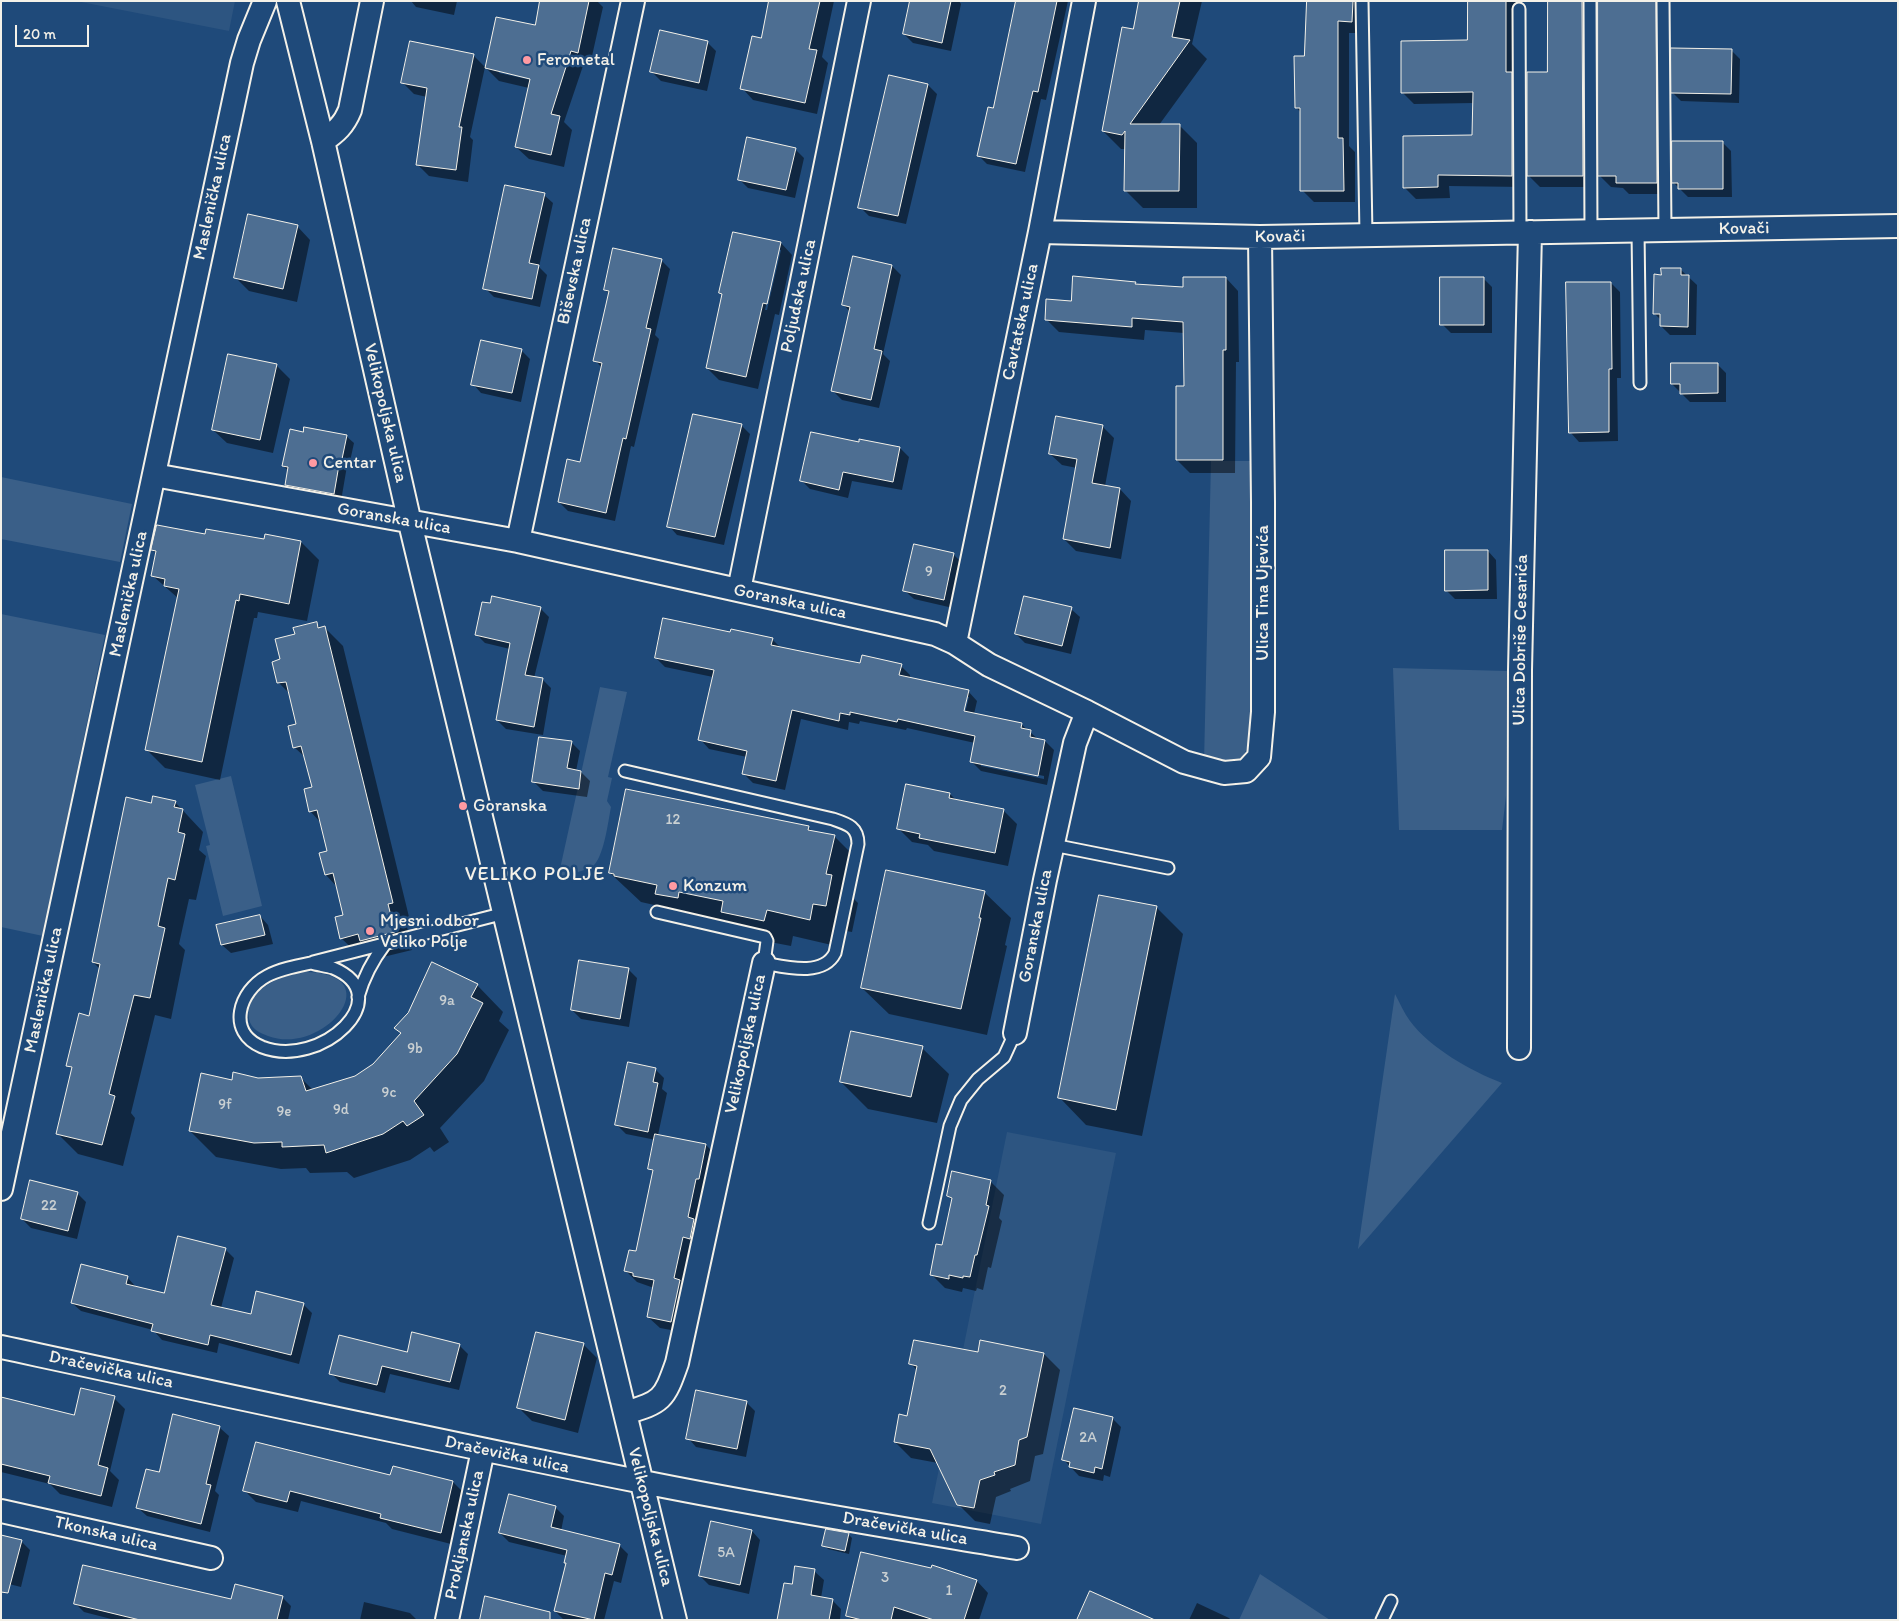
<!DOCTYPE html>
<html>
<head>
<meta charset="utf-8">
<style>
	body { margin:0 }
	#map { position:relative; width:1899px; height:1621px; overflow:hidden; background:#1f4a7a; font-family:Itim,sans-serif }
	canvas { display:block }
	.frame { position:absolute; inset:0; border:2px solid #f4f1e8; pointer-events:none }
	.scale { position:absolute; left:15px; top:25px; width:74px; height:22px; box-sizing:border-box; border:2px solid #f4f1e8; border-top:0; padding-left:6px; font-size:15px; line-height:18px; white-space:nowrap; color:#f4f1e8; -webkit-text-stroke:4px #1f4a7a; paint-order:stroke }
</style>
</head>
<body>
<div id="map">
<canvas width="1899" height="1621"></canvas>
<div class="frame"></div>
<div class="scale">20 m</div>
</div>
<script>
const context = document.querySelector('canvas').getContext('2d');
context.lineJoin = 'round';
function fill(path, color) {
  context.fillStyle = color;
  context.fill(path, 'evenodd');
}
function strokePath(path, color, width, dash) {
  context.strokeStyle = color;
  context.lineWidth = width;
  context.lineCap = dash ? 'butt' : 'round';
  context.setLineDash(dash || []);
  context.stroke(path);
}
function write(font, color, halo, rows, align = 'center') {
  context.font = font + ' Itim,sans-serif';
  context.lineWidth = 5;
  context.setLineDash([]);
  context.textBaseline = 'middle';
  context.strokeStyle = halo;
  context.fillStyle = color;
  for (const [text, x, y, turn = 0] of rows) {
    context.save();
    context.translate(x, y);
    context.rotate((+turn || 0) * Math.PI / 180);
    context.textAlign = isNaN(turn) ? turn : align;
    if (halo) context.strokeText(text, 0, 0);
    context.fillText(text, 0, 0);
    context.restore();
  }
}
fill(new Path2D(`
	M76 1H235L229 31Z
	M1007 1132 1116 1153 1041 1524 932 1503Z`), '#2d5581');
fill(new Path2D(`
	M1211 461H1252L1253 684 1252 736 1243 757 1230 766 1204 762Z
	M1 477 132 504 120 562 1 539Z
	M1 614 105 635 43 936 1 927Z
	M1393 668 1507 671 1506 796 1502 830H1399Z
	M600 687 627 692 608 777 612 778 607 801 611 807C608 822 604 858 592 867 587 870 566 875 558 878Z
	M231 776 262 906 223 916 206 846 210 845 195 785Z
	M304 972C392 972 325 1057 268 1036 260 1033 251 1029 249 1019 244 990 281 975 304 972Z
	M1395 994C1400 1003 1404 1013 1410 1021 1430 1048 1471 1071 1502 1083L1358 1249Z
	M1260 1574 1330 1620H1239Z`), '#3a5f88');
fill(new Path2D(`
	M411 1H457L454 15 416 7Z
	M541 1H597L603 7 590 65 584 63 564 122 572 130 564 167 529 159 516 147 529 88 499 81 485 67 470 137 473 140 468 182 429 176 417 164 427 97 414 94 402 82 411 42 474 56 486 68 536 26ZM499 70 536 79V81L499 73Z
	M771 1H834L822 57 828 63 817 114 753 100 742 88 762 40Z
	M912 1H959L961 4 951 51 913 43 904 34Z
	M1017 1H1068L1046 100 1041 99 1025 172 987 164 978 155 994 109Z
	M1141 1H1202L1192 44 1207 59 1159 125H1179L1197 143V208H1143L1125 190 1126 149H1121L1103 131 1134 31Z
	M1308 1H1365L1364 33H1349V146L1355 152V202H1314L1302 190 1301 113 1296 107 1305 57Z
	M1469 1H1518L1517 78 1523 187 1449 186 1450 198 1416 199 1404 187 1474 136V103L1414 104 1402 92 1469 41Z
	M1549 1H1667L1668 194H1629L1623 188 1611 187 1600 176 1599 3 1594 13V187H1540L1528 175 1548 73Z
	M707 42 716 51 707 91 661 81 652 72Z
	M1731 50 1740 59 1739 103 1681 101 1673 93Z
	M928 85 937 94 906 224 869 216 860 207Z
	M1723 143 1731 151 1732 197H1688L1673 182Z
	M795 149 804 158 795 198 748 188 739 179Z
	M544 195 553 203 539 267 547 275 540 307 494 297 485 288Z
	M297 226 310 240 297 302 249 291 236 278Z
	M781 243 792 255 779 315 775 314 758 389 719 380 707 368 723 295 721 293ZM778 250H781L767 310H765Z
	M661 260 670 269 655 335 659 339 634 447 631 446 615 521 568 511 559 502 581 464 602 368 595 360 610 294 605 290Z
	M892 266 901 275 883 354 890 361 879 408 842 400 833 391 850 312 844 305Z
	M1680 269 1697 285 1696 335H1670L1661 326V320L1654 313 1662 276Z
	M1226 278 1238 291 1239 362H1236L1235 473H1190L1177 460 1185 387 1184 333 1145 330 1144 340 1059 332 1046 319 1072 302 1135 283 1138 285 1184 288Z
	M1483 278 1492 287V333H1451L1442 324Z
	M1611 283 1620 292 1621 378H1617L1618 441 1579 442 1571 433Z
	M521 350 530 359 521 402 481 393 473 384Z
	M1717 364 1726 373V402H1690L1672 384Z
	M276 365 290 379 273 453 227 443 213 430Z
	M741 425 750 434 724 545 677 535 669 526Z
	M1103 427 1114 438 1105 486 1120 489 1131 501 1121 559 1076 551 1064 539 1077 468 1062 465 1050 454Z
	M304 433 346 436 354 443 349 466H347L341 501 293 492 286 485 289 471 283 466Z
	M860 444 900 448 909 457 902 490 852 481 848 498 810 489 801 480Z
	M206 536 301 542 319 560 307 621 258 612 257 618H254L220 780 165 768 147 750 179 599 153 576 157 554 152 550Z
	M1488 551 1496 560 1497 599H1455L1446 590Z
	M953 554 962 563 953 608 914 599 905 591Z
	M540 608 549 617 534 678 542 679 551 688 543 735 506 729 497 720 510 649 485 643 476 634Z
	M1071 609 1080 617 1071 654 1025 643 1016 634Z
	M316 624 321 628H325L343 646 410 921 406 922 412 950 379 958 374 953 360 956 341 938 345 916 337 887 326 875 321 854 329 852 321 823 310 811 313 788 306 758 294 747 298 725 290 694 279 683 282 660 296 635Z
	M731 633 772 639 782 649 861 664 901 666 910 675V679L968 691 977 701 974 714 1021 724 1039 740 1045 741 1054 750 1047 785 981 771 972 762 975 743 907 728 906 730 860 721 859 724 849 722 848 730 801 719 785 790 753 783 743 773 747 757 709 749 700 739 713 677 665 667 656 658ZM966 697H969L964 717H962ZM981 763 1044 776V779L981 766Z
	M571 742 580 751 576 771 581 772 590 781 587 797 543 791 534 782Z
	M907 785 950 794 956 800 1003 810 1017 824 1008 866 934 851 928 845 912 842 898 828Z
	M175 802 203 832 199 850 206 856 196 900 189 899 179 944 185 950 171 1019 155 1015 131 1113 135 1118 123 1166 78 1154 57 1133 73 1070 68 1065 90 1017 100 969 93 962 152 804Z
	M808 827 813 832 834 836 861 863 853 898 858 903 852 932 840 930 836 946 793 936 791 946 749 938 735 924 705 918 683 920 672 909 641 902 610 873Z
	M984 892 1011 918 1005 945 1007 946 987 1035 889 1014 862 988Z
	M1156 907 1183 934 1142 1136 1086 1125 1060 1098Z
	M260 916 268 925 273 944 231 953 222 945Z
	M628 969 637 978 629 1027 581 1019 572 1010Z
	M477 985 503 1012 499 1021 509 1030 484 1081 440 1128 449 1142 434 1152 430 1147 410 1160 354 1178 347 1172 310 1173 306 1168 281 1169 216 1157 190 1131 233 1081 300 1077 313 1090 356 1077 374 1065Z
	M922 1048 949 1074 937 1123 868 1109 841 1082Z
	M655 1069 664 1078 662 1089 667 1093 658 1135 706 1145 717 1156 682 1332 660 1328 648 1317 654 1288 637 1282 626 1271 637 1253 654 1173 650 1169 656 1140 626 1134 617 1125Z
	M991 1182 1004 1195 999 1218 1002 1221 991 1268 988 1267 983 1290 977 1288 976 1291 963 1288 962 1292 945 1288 931 1274 943 1247 953 1201 948 1196Z
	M77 1193 86 1202 77 1239 31 1228 22 1219Z
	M225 1249 234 1258 221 1308 251 1316 303 1304 312 1313 299 1364 219 1343 217 1353 162 1340 153 1330 81 1311 72 1303 127 1277 136 1287 165 1294Z
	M583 1344 597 1358 578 1433 532 1421 519 1408Z
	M459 1345 468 1354 459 1390 390 1374 385 1393 340 1382 331 1373 408 1353Z
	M979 1354H1044L1060 1370 1043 1454 1035 1456 1030 1481 1010 1489 1011 1491 996 1497 990 1524 975 1521 958 1504 938 1463 911 1458 895 1442 908 1417 918 1371 911 1364Z
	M114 1398 125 1409 110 1471 119 1480 112 1507 60 1494 50 1484 1 1472V1401L75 1416Z
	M746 1402 755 1411 746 1457 696 1447 688 1438Z
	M174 1416 220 1428 229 1436 215 1491 219 1495 210 1532 147 1516 138 1508 160 1474Z
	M1112 1418 1121 1427 1110 1477 1104 1475 1103 1481 1079 1476 1064 1460Z
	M393 1468 453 1482 464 1493 451 1544 392 1529 386 1523 301 1501 298 1512 256 1502 245 1491 391 1476Z
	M555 1507 564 1516 561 1531 619 1545 628 1554 621 1583 614 1581 604 1620H564L555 1611 567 1564V1556L509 1542 500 1533Z
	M752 1531 760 1540 749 1594 709 1585 700 1576Z
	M848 1534 852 1538 849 1554 828 1549 824 1545Z
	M21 1541 30 1550 21 1587 1 1582Z
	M814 1571 824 1580 821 1598 832 1600 841 1609 840 1620H778L793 1585Z
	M977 1581 988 1593 979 1620H852L848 1616Z
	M282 1597 291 1606 288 1620H115L84 1612 75 1603 232 1601Z
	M364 1602 410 1613 417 1620H360Z
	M1197 1603 1229 1618 1231 1620H1189Z`), '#0007');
const building = new Path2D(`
	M540 1H589L578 53 571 51 551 114 560 116 551 155 515 147 530 79 485 68 496 17 535 25Z
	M769 1H820L809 49 817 50 805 103 740 89 752 36 761 38Z
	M910 1H951L942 43 903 34Z
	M1016 1H1057L1038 92 1033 91 1016 164 977 156 988 107 993 108Z
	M1139 1H1180L1172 37 1190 40 1130 124H1180L1179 191H1124L1125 131 1122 135 1102 131 1122 27 1133 29Z
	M1307 1H1353L1352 22 1338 21V138H1343L1344 191H1300V108H1295L1294 56H1304Z
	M1468 1H1506V72H1512V176L1438 175V187L1403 188V136L1472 135 1473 92 1401 93V41L1467 40Z
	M1548 1H1582L1583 176H1527V72H1547Z
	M1598 1H1656L1657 183H1616V176H1598Z
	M660 30 708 41 699 83 650 72Z
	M410 41 474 54 459 127H462L456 170 416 165 427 88 401 83Z
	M1671 48 1732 49 1731 94 1671 93Z
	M889 75 928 84 898 216 858 208Z
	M747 137 796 148 786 190 738 180Z
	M1672 141H1723V189H1678V183H1672Z
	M505 185 545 193 529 263 539 265 532 299 483 289Z
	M248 214 298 225 283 289 234 278Z
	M733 232 781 242 767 304 763 303 746 377 706 368 722 294 719 293Z
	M613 248 662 259 646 328 651 329 626 439 623 438 606 513 558 502 567 459 580 462 602 363 593 361 609 291 604 290Z
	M853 256 892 265 874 349 882 351 871 400 831 391 850 307 842 305Z
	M1661 268H1681V275H1689L1688 327 1660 326V314H1653L1654 274 1661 275Z
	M1073 276 1136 282 1135 284 1183 287V277H1226V350H1223V460H1176V386H1184L1183 322 1132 318V327L1045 320 1046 299 1071 301Z
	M1440 277H1484V325H1440Z
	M1566 282H1611L1612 369H1609V432L1569 433Z
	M481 340 522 349 512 393 471 385Z
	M228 354 277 364 260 440 212 430Z
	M1671 363H1718V393L1680 394V384H1671Z
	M693 414 742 424 715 537 667 527Z
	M1056 416 1103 425 1092 483 1120 488 1110 548 1063 539 1077 459 1049 454Z
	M304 427 347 435 342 459H340L334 494 285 485 288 467 282 466 290 429 303 432Z
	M811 432 859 442V439L900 447 893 482 843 472 839 490 800 481Z
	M157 525 205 534 206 529 264 539 265 534 301 541 289 604 240 594 239 601 236 600 202 762 145 750 179 589 164 586 165 579 151 576 156 551 151 550Z
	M914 544 954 553 944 600 903 591Z
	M1445 550H1488V590L1445 591Z
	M492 596 541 607 525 675 543 678 534 727 496 720 510 643 475 635 482 602 490 603Z
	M1024 596 1072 607 1062 646 1015 634Z
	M663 618 730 632 731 629 773 638 771 645 834 658 860 663 862 655 902 664 899 675 969 690 964 711 1022 723 1021 728 1031 730 1030 737 1045 740 1038 776 970 762 975 736 898 719 897 722 850 712V715L840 713 839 721 792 710 776 781 742 774 747 751 698 740 714 670 655 658Z
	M317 622 318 628 325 626 393 903 388 904 395 932 360 941 358 934 340 939 335 917 343 915 333 873 325 875 319 853 327 851 317 810 309 812 304 789 312 787 301 746 293 748 288 726 296 724 286 682 277 683 272 662 280 659 275 639 295 634 293 628Z
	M539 737 572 741 567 768 581 771 579 789 532 782Z
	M906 784 950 793 949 798 1004 809 995 853 919 838 920 834 897 829Z
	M626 789 809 826 808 830 835 835 826 874 832 875 826 906 813 904 810 920 767 910 764 921 721 912 723 901 679 892 678 898 655 894 657 885 614 876V874L609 873Z
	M153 796 176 801 174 807 183 809 178 832 185 834 175 880 168 878 158 926 165 928 150 998 134 995 109 1094 115 1096 102 1145 56 1134 72 1067 66 1066 79 1013 89 1016 100 964 92 962 126 797 151 803Z
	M886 870 985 891 979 918H981L961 1009 861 988Z
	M1099 895 1157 906 1116 1110 1058 1098Z
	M260 915 265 935 221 945 216 925Z
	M579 960 629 968 620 1019 571 1010Z
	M432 962 478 984 471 997 483 1003 457 1054 414 1101 424 1115 407 1126 403 1121 383 1134 326 1153 324 1145 282 1147V1142L254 1143 189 1131 201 1073 232 1080 233 1072 258 1078 301 1076 306 1091 355 1076 373 1064 401 1033 394 1028 408 1013Z
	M851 1031 923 1046 911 1097 840 1082Z
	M628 1062 656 1068 653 1082 658 1083 648 1132 615 1125Z
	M655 1134 706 1144 699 1179H696L688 1217 694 1219 690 1239 683 1237 674 1278 680 1280 671 1322 647 1317 654 1280 633 1276V1273L624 1271 629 1250 636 1251 653 1170 648 1169Z
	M952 1171 991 1180 986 1205 989 1206 977 1255H975L970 1277 963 1276V1278L949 1275V1279L930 1275 936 1244 942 1245 952 1198 947 1196Z
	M30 1180 78 1192 68 1231 21 1219Z
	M178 1236 226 1248 211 1305 251 1314 256 1291 304 1303 291 1355 210 1335 208 1345 151 1331 153 1324 71 1303 81 1264 128 1276 126 1284 164 1293Z
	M412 1332 460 1344 450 1382 382 1366 377 1385 329 1374 339 1335 407 1352Z
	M536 1332 584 1343 565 1420 517 1408Z
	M914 1340 978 1352 980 1340 1044 1353 1027 1437 1019 1440 1015 1465 994 1472 995 1475 980 1480 974 1508 957 1505 930 1449 894 1442 899 1414 907 1416 917 1366 909 1364Z
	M81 1388 115 1396 98 1465 108 1468 101 1496 48 1483 50 1476 1 1464V1397L74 1415Z
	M696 1390 747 1401 737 1449 686 1439Z
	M1074 1408 1113 1417 1102 1469 1095 1467 1094 1473 1069 1467 1070 1462 1062 1460Z
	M173 1414 220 1426 206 1484 211 1485 201 1524 136 1508 146 1469 159 1472Z
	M256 1442 390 1475 393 1466 453 1481 441 1533 380 1518 381 1514 290 1491 287 1502 243 1491Z
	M509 1494 556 1506 551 1527 620 1544 612 1575 605 1573 594 1620 554 1611 566 1563H564L567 1550 499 1533Z
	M711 1521 752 1530 740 1585 699 1576Z
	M826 1529 849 1533 845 1551 822 1546Z
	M1 1535 22 1540 8 1593 1 1592Z
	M861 1552 931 1568 932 1565 977 1580 964 1620H934L894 1607 891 1620H862L846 1616Z
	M83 1565 231 1599 235 1584 283 1596 277 1620H140L74 1604Z
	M795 1566 815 1569 811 1595 833 1599 829 1620H777L784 1583 792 1584Z
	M1090 1591 1155 1620H1077Z
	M485 1596 550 1612V1620H480Z`);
fill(building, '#4d6e92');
strokePath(building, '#f4f1e8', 1);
const service = new Path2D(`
	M1362 1 1366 235
	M1590 1 1591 232
	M1663 1 1665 230
	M1519 9 1520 232
	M1638 231 1640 383
	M625 771 833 819C848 824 858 827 858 844L835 953C823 977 786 967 764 963L767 941 765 937 657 912
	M1053 845 1168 868
	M313 962 505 913
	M311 963C318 965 326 966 333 968 400 996 321 1070 262 1047 226 1032 239 991 267 976 280 969 296 966 311 963Z
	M358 997C364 976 372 961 385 944
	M929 1223 950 1126 961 1100 978 1079 1004 1057 1015 1033
	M1382 1620 1391 1601`);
const minor = new Path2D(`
	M288 1 323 141 410 523 675 1620
	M323 141C336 132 344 125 350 110L372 1
	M1040 232 1260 237 1898 226
	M154 475 518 541 935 634 955 643 989 665 1087 712 1075 743 1045 880 1015 1033
	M518 541 633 1
	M739 590 859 1
	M955 643 1040 232 1084 1
	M1087 712 1184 762 1224 773 1246 771 1259 757 1263 712V502L1260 237
	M1519 1048 1520 670 1530 232
	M1 1189 242 63 249 40 265 1
	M1 1347C215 1393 428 1439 643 1482 767 1507 892 1527 1017 1548
	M625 1413C662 1402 664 1400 677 1363L764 963
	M1 1511 211 1558
	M447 1620 483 1450`);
strokePath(service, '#f4f1e8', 15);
strokePath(minor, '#f4f1e8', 26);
strokePath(service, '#1f4a7a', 11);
strokePath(minor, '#1f4a7a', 22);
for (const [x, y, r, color] of [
	[527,60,5,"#ff9aa2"],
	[313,463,5,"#ff9aa2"],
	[463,806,5,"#ff9aa2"],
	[673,886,5,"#ff9aa2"],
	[370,931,5,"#ff9aa2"]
]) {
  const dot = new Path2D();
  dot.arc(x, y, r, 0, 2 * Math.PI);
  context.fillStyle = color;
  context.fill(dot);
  strokePath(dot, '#1f4a7a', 2);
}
write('15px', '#cad0d2', null, [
	["9",929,572],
	["12",673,820],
	["9a",447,1001],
	["9b",415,1049],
	["9c",389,1093],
	["9f",225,1105],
	["9d",341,1110],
	["9e",284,1112],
	["22",49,1206],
	["2",1003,1391],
	["2A",1088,1438],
	["5A",726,1553],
	["3",885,1578],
	["1",949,1591]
]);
write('18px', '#f4f1e8', '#1f4a7a', [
	["Ferometal",537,60],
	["Centar",323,463],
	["Goranska",473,806],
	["Konzum",683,886],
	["Mjesni odbor",380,921],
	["Veliko Polje",380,942]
], 'left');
write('18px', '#f4f1e8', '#1f4a7a', [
	["Maslenička ulica",213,197,-78],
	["Kovači",1744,229,-1],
	["Kovači",1280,237,-1],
	["Biševska ulica",575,271,-78],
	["Poljudska ulica",799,296,-78],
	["Cavtatska ulica",1021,322,-78],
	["Velikopoljska ulica",385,413,77],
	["Goranska ulica",394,519,10],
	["Ulica Tina Ujevića",1263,593,-90],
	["Maslenička ulica",129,594,-78],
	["Goranska ulica",790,602,12],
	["Ulica Dobriše Cesarića",1521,640,-89],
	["Goranska ulica",1036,926,-79],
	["Maslenička ulica",44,990,-78],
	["Velikopoljska ulica",746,1044,-78],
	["Dračevička ulica",111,1370,12],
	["Dračevička ulica",507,1455,12],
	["Velikopoljska ulica",650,1517,76],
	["Dračevička ulica",905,1529,10],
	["Tkonska ulica",106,1534,13],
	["Prokljanska ulica",465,1535,-78]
]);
context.letterSpacing = '1px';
write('20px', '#f4f1e8', '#1f4a7a', [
	["VELIKO POLJE",535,875]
]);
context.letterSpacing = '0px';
</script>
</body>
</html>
